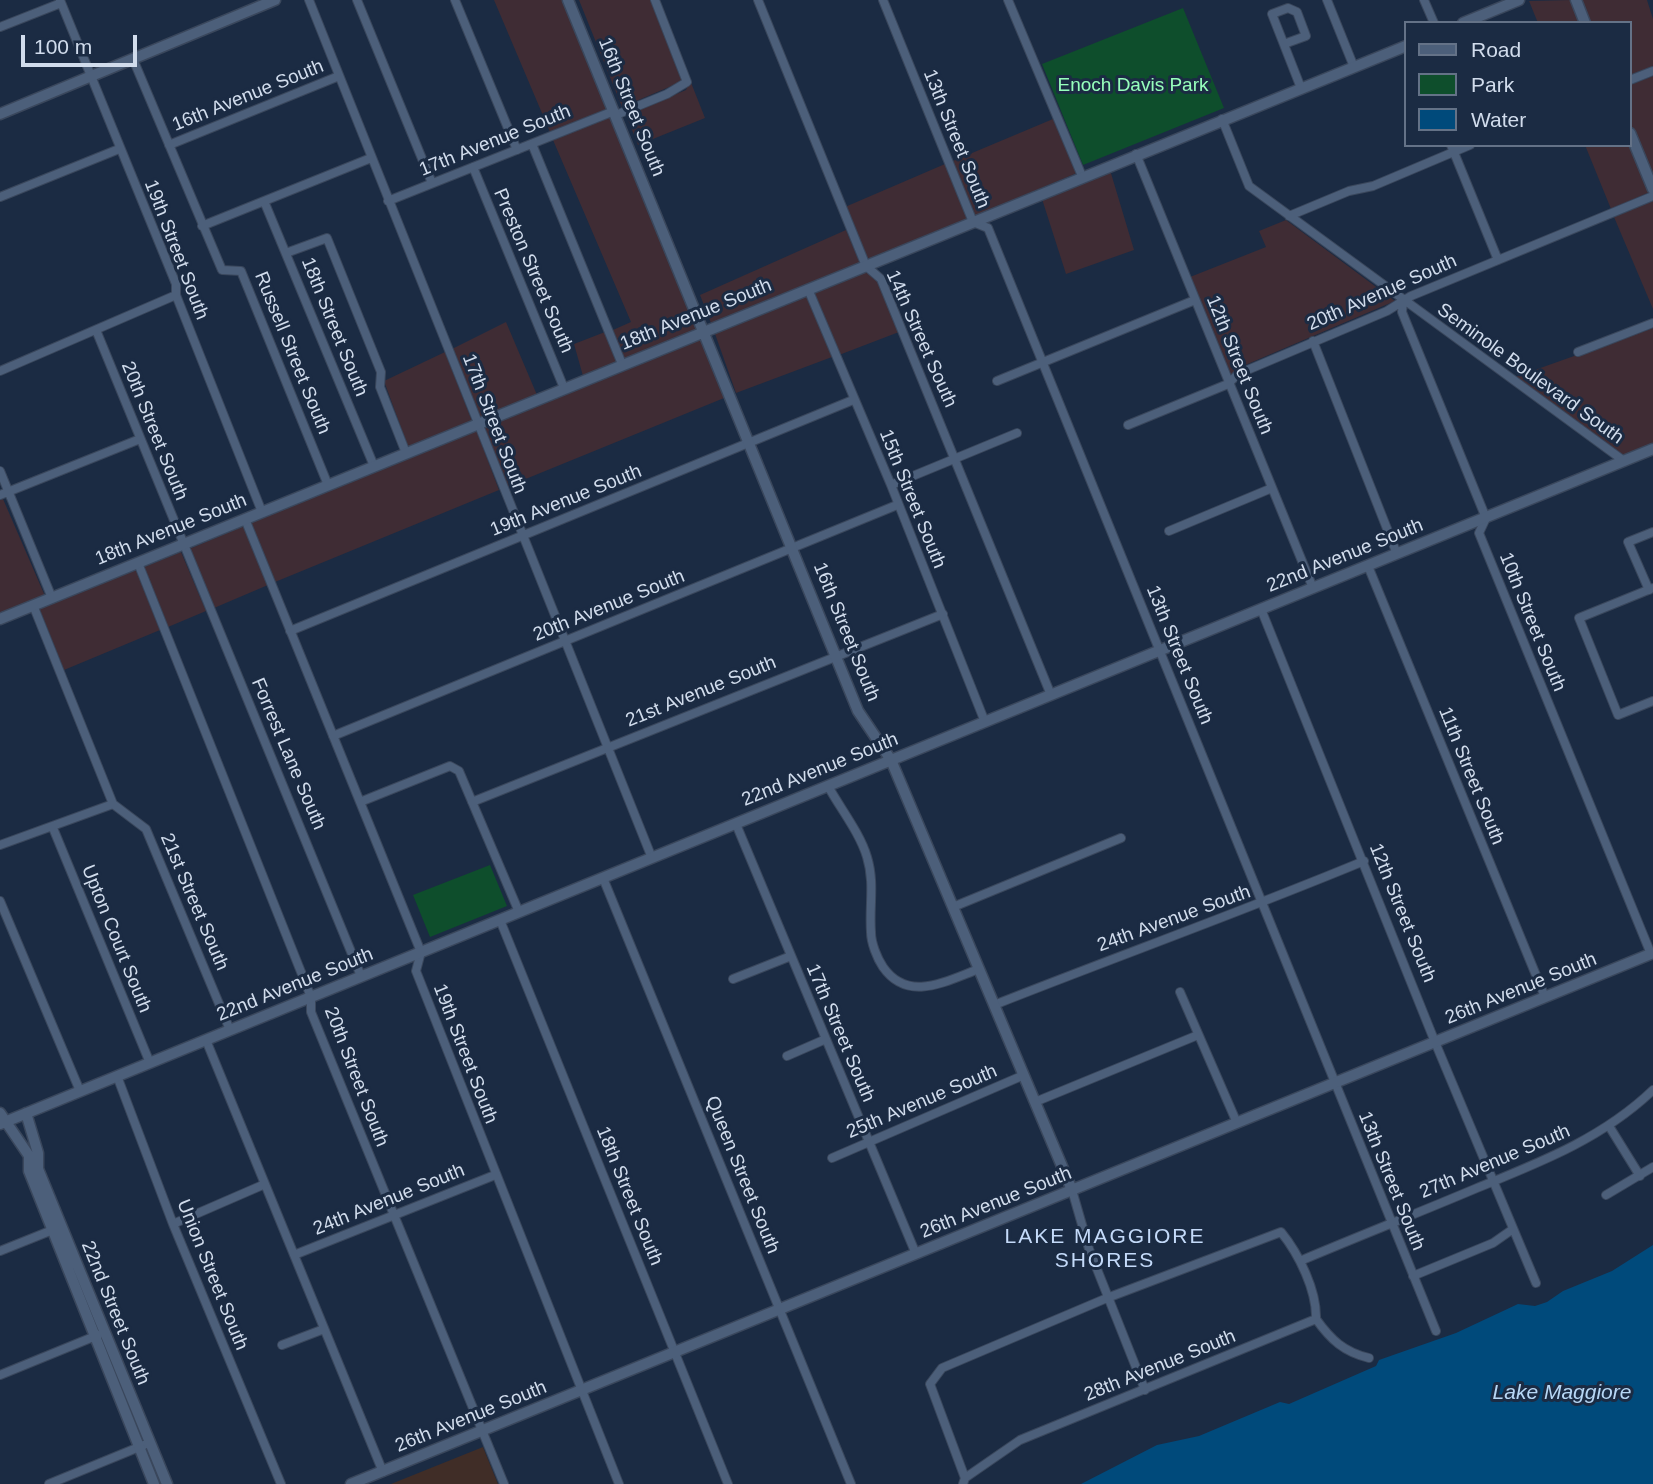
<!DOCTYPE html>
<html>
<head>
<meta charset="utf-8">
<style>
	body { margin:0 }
	#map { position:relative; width:1653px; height:1484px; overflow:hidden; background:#1b2b43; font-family:Helvetica,sans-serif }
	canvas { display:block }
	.legend { position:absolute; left:1404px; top:21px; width:228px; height:126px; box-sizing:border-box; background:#1b2b43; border:2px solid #647287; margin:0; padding:9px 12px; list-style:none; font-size:21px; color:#d1dcec }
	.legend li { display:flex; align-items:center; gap:14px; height:35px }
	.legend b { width:35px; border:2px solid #647287 }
	.scale { position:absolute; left:21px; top:35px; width:116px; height:32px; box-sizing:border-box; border:4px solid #d1dcec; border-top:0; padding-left:9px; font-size:21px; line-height:24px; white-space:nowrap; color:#d1dcec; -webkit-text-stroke:5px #1b2b43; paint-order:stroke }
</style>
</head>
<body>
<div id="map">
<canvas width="1653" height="1484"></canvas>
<ul class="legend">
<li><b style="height:9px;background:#4c5f7a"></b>Road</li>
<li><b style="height:19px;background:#0e4e2c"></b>Park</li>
<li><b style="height:19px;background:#004a7b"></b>Water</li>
</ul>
<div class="scale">100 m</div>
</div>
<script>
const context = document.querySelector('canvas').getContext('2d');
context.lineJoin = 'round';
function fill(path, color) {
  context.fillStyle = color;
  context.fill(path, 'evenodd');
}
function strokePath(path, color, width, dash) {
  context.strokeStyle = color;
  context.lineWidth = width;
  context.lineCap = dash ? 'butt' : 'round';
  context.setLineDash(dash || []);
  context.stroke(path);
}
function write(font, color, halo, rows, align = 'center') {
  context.font = font + ' Helvetica,sans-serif';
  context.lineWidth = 6;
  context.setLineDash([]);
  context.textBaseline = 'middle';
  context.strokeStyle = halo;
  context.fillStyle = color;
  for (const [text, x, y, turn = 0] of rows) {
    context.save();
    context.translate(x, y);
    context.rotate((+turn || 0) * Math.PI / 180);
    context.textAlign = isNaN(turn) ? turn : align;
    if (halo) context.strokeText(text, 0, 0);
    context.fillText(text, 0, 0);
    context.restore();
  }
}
fill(new Path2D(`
	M494 0H570L614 106 550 132Z
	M579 0H651L682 77 681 82 622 107Z
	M1572 0 1581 23H1538L1529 1Z
	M1580 0H1647L1653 19V66L1630 75V23H1590Z
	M1653 76V178L1630 122V85Z
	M690 80 705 118 638 145 626 115 686 90Z
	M617 114 704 326 624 359 613 330 631 322 553 140Z
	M1053 119 1077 173 975 216 953 161Z
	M1585 145H1630L1650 192 1611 209Z
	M945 164 968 219 867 260 845 207Z
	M1110 170 1134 250 1066 274 1042 199Z
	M1653 201V309L1614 217Z
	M1286 220 1395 301 1236 369 1230 376 1190 277 1266 247 1259 231Z
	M846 230 860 263 711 323 700 295Z
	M865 271 876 277 899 332 839 355 813 292Z
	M806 294 832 357 736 393 714 331Z
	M506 322 537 395 480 418 452 349Z
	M1653 328V445L1624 456 1515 377Z
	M605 332 617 362 583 376 574 344Z
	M707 334 729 396 506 487 483 426Z
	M445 352 472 421 408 447 384 381Z
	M476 429 499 490 275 582 251 523Z
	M3 499 45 596 0 614V500Z
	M244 526 268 585 214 608 189 549Z
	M181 552 206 611 168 627 144 567Z
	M136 570 160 630 64 670 39 608Z`), '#3f2c34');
fill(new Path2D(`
	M483 1447 498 1484H391Z`), '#402d27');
fill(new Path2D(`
	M1183 8 1224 108 1083 165 1042 64Z
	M490 865 507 906 430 937 413 895Z`), '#0e4e2c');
fill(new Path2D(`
	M1653 1245V1484H1081L1157 1445 1199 1436 1280 1402 1289 1404 1376 1366 1379 1360 1456 1333 1518 1304 1535 1306 1547 1302 1563 1291 1612 1271Z`), '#004a7b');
const street = new Path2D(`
	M60 0 176 284V295L262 512
	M309 0 652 858
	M357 0 432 183
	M455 0 517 150
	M758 0 866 266 881 279 1051 695
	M883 0 973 222 988 228 1436 1331
	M1008 0 1082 176
	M1327 0 1354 67
	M1424 0 1434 23
	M0 27 61 3
	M1284 44 1306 36 1297 12 1288 8 1272 14 1301 88
	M133 59 222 270 241 271 328 485
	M1630 80 1653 71
	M616 115 667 94 687 82 655 0
	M1222 119 1249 186 1624 461
	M532 144 622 364
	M169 145 339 76
	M1451 145 1498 260
	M1136 154 1313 588
	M473 167 564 388
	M0 197 119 149
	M264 201 374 466
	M388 201 614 111
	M1289 216 1349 191 1373 186 1470 145
	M202 226 371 158
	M286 253 327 238 381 372 380 387 406 453
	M808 289 891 485 985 722
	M1403 302 1402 312 1486 518 1479 533 1651 954
	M96 330 361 976
	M1313 341 1397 554
	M1578 352 1653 323
	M0 371 176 295
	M997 381 1195 300
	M1128 425 1228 384 1238 374 1387 311 1411 296 1653 196
	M0 471 52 598
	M891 485 1017 433
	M0 495 140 439
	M245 519 421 952 416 971 619 1484
	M1169 531 1272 488
	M138 563 311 997V1012L504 1484
	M1368 566 1545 997
	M1653 588 1579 618 1618 715 1653 701
	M1649 590 1628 542 1653 532
	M33 605 113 804 146 829 230 1030
	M1261 609 1435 1042 1536 1283
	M290 631 853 400
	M333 736 897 505
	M828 786C840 808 860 833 867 857 875 883 869 906 871 932 871 943 877 958 883 967 908 1003 946 981 979 969
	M360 802 450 766 459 771 519 912
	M472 802 943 614
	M736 824 916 1254
	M53 828 150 1063
	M0 845 113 804
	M603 878 851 1484
	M0 901 80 1091
	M953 907 1121 838
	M500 920 728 1484
	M733 979 791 956
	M1180 992 1237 1123
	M994 1005C1118 956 1241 912 1364 861
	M206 1040 383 1472
	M787 1056 826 1039
	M117 1076 173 1224 281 1484
	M1035 1102 1198 1035
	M1609 1126 1640 1176
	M832 1158 1024 1075
	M1072 1190 1089 1249 1145 1390
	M1606 1195 1653 1167
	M173 1224 265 1184
	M0 1251 55 1229
	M294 1255 495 1175
	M1300 1261C1359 1236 1418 1213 1477 1188 1541 1162 1603 1138 1653 1090
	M1413 1276 1493 1243 1513 1229
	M282 1345 324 1329
	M0 1375 98 1335
	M965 1478 930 1384 942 1368 1107 1298 1281 1232C1299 1254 1317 1291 1316 1319
	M49 1484 144 1445
	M963 1484 965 1478 1020 1440 1316 1319C1331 1340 1344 1352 1369 1358`);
const secondary = new Path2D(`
	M568 0 858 711 891 760 1072 1190
	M1576 0 1585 23
	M1463 23 1519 0
	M0 114 275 0
	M1630 133 1653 189
	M0 619 1406 46
	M0 1113 38 1169 167 1484
	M26 1113 38 1153V1169
	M0 1124 1653 449
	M29 1157V1171L154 1484
	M351 1484 1653 953`);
strokePath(street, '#3a475c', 10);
strokePath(secondary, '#3a475c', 13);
strokePath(street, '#4c5f7a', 8);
strokePath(secondary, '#4c5f7a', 10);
write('19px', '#97ffbc', '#1b2b43', [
	["Enoch Davis Park",1133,86]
]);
write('19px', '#d1dcec', '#1b2b43', [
	["16th Avenue South",248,96,-22],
	["16th Street South",631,107,68],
	["13th Street South",956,139,68],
	["17th Avenue South",495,141,-22],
	["19th Street South",176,250,69],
	["Preston Street South",533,271,67],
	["20th Avenue South",1382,293,-24],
	["18th Avenue South",696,315,-22],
	["18th Street South",334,327,68],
	["14th Street South",921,339,66],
	["Russell Street South",292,353,68],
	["12th Street South",1239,365,68],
	["Seminole Boulevard South",1530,374,36],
	["17th Street South",494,424,69],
	["20th Street South",154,431,68],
	["15th Street South",912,499,68],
	["19th Avenue South",566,501,-22],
	["18th Avenue South",171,530,-22],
	["22nd Avenue South",1345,556,-22],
	["20th Avenue South",609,606,-22],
	["10th Street South",1532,622,68],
	["16th Street South",846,632,68],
	["13th Street South",1179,655,68],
	["21st Avenue South",701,692,-22],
	["Forrest Lane South",288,754,67],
	["22nd Avenue South",820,770,-22],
	["11th Street South",1471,776,68],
	["21st Street South",194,902,67],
	["12th Street South",1402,913,68],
	["24th Avenue South",1174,919,-20],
	["Upton Court South",116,939,68],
	["22nd Avenue South",295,985,-22],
	["26th Avenue South",1521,989,-22],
	["17th Street South",840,1033,67],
	["19th Street South",465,1054,69],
	["20th Street South",356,1077,69],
	["25th Avenue South",922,1102,-23],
	["27th Avenue South",1495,1162,-23],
	["Queen Street South",742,1175,68],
	["13th Street South",1391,1181,68],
	["18th Street South",629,1196,68],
	["24th Avenue South",389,1200,-22],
	["26th Avenue South",996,1203,-22],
	["Union Street South",212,1275,68],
	["22nd Street South",115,1313,68],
	["28th Avenue South",1160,1366,-22],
	["26th Avenue South",471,1417,-22]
]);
context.letterSpacing = '2px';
write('21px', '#c4daf9', '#1b2b43', [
	["LAKE MAGGIORE",1105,1237],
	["SHORES",1105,1261]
]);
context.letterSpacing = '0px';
write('italic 21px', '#b7d7f5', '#1b2b43', [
	["Lake Maggiore",1562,1393]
]);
</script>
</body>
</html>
